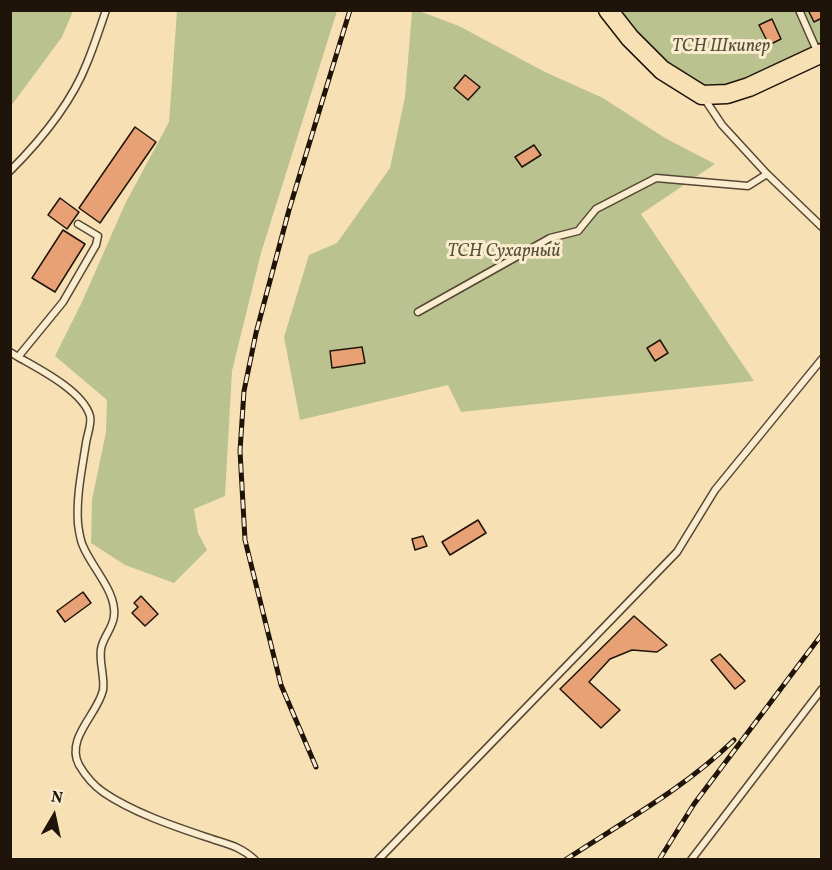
<!DOCTYPE html>
<html>
<head>
<meta charset="utf-8">
<style>
	body { margin:0 }
	#map { position:relative; width:832px; height:870px; overflow:hidden; background:#f7e1b4; font-family:Vollkorn,serif }
	canvas { display:block }
	.frame { position:absolute; inset:0; border:12px solid #1f140a; pointer-events:none }
	.north { position:absolute; left:24px; top:786px; width:60px; height:60px; -webkit-text-stroke:4px #faecce; paint-order:stroke; rotate:9deg; font-size:16px; font-weight:700; line-height:24px; text-align:center; color:#1f140a }
	.north::after { content:''; display:block; margin:auto; width:21px; height:27px; background:#1f140a; clip-path:polygon(50% 0,100% 100%,50% 72%,0 100%) }
</style>
</head>
<body>
<div id="map">
<canvas width="832" height="870"></canvas>
<div class="frame"></div>
<div class="north">N</div>
</div>
<script>
const context = document.querySelector('canvas').getContext('2d');
context.lineJoin = 'round';
function fill(path, color) {
  context.fillStyle = color;
  context.fill(path, 'evenodd');
}
function strokePath(path, color, width, dash) {
  context.strokeStyle = color;
  context.lineWidth = width;
  context.lineCap = dash ? 'butt' : 'round';
  context.setLineDash(dash || []);
  context.stroke(path);
}
function write(font, color, halo, rows, align = 'center') {
  context.font = font + ' Vollkorn,serif';
  context.lineWidth = 6;
  context.setLineDash([]);
  context.textBaseline = 'middle';
  context.strokeStyle = halo;
  context.fillStyle = color;
  for (const [text, x, y, turn = 0] of rows) {
    context.save();
    context.translate(x, y);
    context.rotate((+turn || 0) * Math.PI / 180);
    context.textAlign = isNaN(turn) ? turn : align;
    if (halo) context.strokeText(text, 0, 0);
    context.fillText(text, 0, 0);
    context.restore();
  }
}
fill(new Path2D(`
	M11 10 73 11 62 37 11 106Z
	M177 11H337L261 253 232 371 225 496 194 509 198 533 207 550 174 583 125 565 91 543 92 500 106 432 107 400 55 356 82 302 125 204 169 122Z
	M412 11H419L459 26 545 72 603 98 665 138 715 164 641 214 754 381 461 412 448 385 300 420 284 337 309 255 337 243 390 168 405 97Z
	M620 11H821V45L741 84 700 85 668 65Z`), '#bac38f');
const building = new Path2D(`
	M808 10H822V18L814 22Z
	M772 19 781 39 769 45 759 25Z
	M465 75 480 87 468 100 454 88Z
	M135 127 156 142 100 223 79 208Z
	M534 145 541 155 522 167 515 157Z
	M60 198 79 212 67 229 48 215Z
	M63 230 85 244 55 292 32 278Z
	M660 340 668 353 655 361 647 348Z
	M362 347 365 363 332 368 330 351Z
	M478 520 486 533 450 555 442 542Z
	M423 536 427 546 415 550 412 539Z
	M83 592 91 603 65 622 57 611Z
	M141 596 158 614 145 626 132 613 138 607 134 603Z
	M634 616 667 645 657 652 632 650 610 659 589 682 620 710 601 728 560 689Z
	M720 654 745 681 735 689 711 660Z`);
fill(building, '#e7a175');
strokePath(building, '#1f140a', 1.5);
const service = new Path2D(`
	M799 10 818 53
	M704 98 722 125 767 174 822 227
	M10 171C41 140 71 104 87 63 94 46 100 28 106 10
	M418 312 550 238 578 231 596 209 656 178 748 186 767 174
	M10 352 18 357 63 302 96 245 98 236 78 224
	M18 357C39 369 83 391 90 416 92 424 87 435 86 443 82 469 76 497 78 524 79 531 80 540 83 546 92 568 117 592 114 616 113 628 103 637 101 649 99 663 105 677 103 690 98 714 65 738 79 765 85 775 93 785 103 792 132 812 173 826 206 837 226 844 239 845 255 860
	M378 860 677 552 715 490 822 359
	M691 860 822 689`);
const primary = new Path2D(`
	M608 10 630 38 662 70 702 95 727 94 749 87 822 53`);
strokePath(service, '#554734', 9);
strokePath(primary, '#1f140a', 21);
strokePath(service, '#faecce', 6);
strokePath(primary, '#f7e1b4', 18);
const rail = new Path2D(`
	M316 767 281 685 245 540 240 451 244 391 256 333 289 210 350 10
	M565 860C623 822 685 788 734 740
	M659 860 694 804 822 634`);
strokePath(rail, '#1f140a', 5);
strokePath(rail, '#faecce', 3, [9]);
write('italic 18px', '#555139', '#faecce', [
	["ТСН Шкипер",721,48],
	["ТСН Сухарный",504,253]
]);
</script>
</body>
</html>
